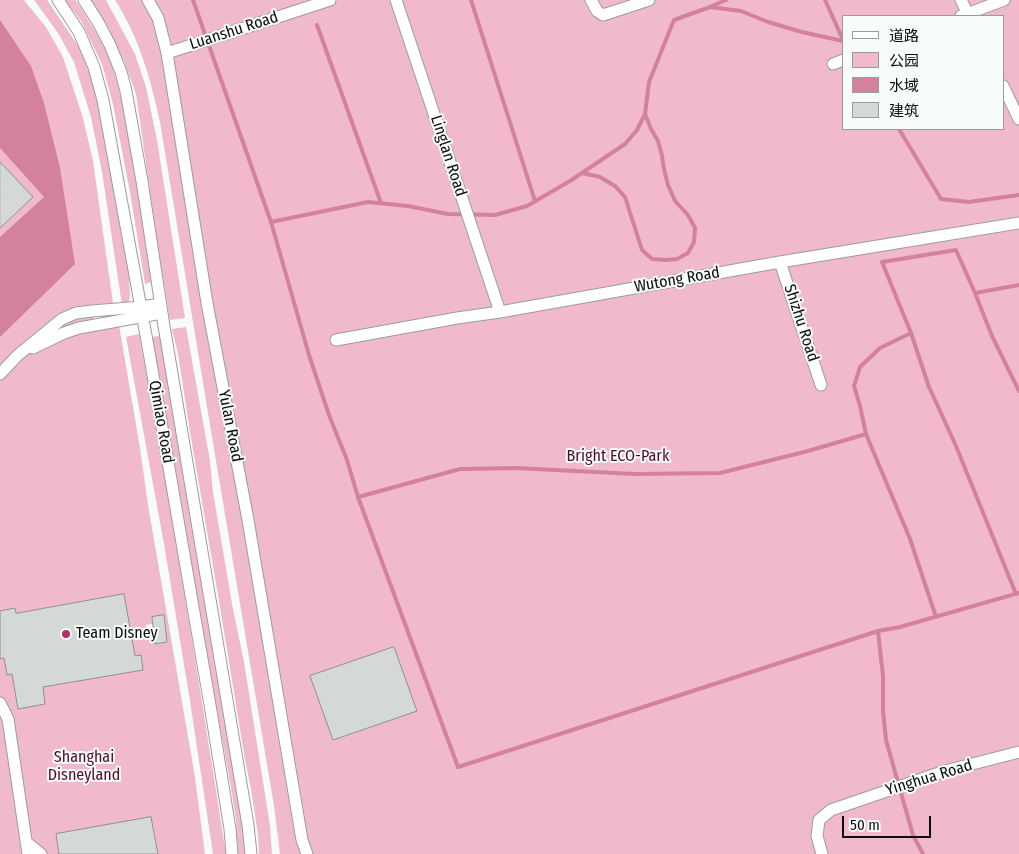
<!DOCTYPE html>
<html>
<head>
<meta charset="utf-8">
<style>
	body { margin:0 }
	#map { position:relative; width:1019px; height:854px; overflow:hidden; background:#f7fcfa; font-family:"Fira Sans Condensed","Noto Sans SC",sans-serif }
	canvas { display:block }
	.legend { position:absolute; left:842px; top:15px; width:162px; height:115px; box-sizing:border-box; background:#f7fcfa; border:1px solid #999c9b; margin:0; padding:6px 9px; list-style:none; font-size:15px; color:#0c0d0c }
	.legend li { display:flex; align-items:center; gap:10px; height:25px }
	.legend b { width:25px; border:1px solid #999c9b }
	.scale { position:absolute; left:842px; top:816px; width:89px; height:22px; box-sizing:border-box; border:2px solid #0c0d0c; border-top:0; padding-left:6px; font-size:15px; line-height:18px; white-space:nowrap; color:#0c0d0c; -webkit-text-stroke:4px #f7fcfa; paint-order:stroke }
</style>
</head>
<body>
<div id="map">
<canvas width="1019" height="854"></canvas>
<ul class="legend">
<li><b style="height:6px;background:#fff"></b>道路</li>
<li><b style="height:14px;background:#f1baca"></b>公园</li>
<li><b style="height:14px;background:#d4829c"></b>水域</li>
<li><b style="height:14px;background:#d4d9d7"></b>建筑</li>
</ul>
<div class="scale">50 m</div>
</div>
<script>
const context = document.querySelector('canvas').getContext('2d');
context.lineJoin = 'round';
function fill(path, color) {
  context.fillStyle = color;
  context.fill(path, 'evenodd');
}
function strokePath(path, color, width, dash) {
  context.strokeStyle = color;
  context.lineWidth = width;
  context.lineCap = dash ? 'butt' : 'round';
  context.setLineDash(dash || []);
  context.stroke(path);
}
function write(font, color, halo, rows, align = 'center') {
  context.font = font + ' "Fira Sans Condensed",sans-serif';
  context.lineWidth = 4;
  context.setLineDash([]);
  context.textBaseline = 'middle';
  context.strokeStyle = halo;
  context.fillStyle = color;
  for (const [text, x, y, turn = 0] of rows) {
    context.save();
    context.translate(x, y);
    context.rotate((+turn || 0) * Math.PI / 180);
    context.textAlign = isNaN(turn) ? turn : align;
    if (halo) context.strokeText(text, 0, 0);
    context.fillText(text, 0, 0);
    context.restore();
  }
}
fill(new Path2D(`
	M0 0H24L46 27 63 57 83 118 93 161 113 303 91 305 96 331 119 325 140 448 148 505 195 777 205 854H0ZM164 616 167 642 155 644 153 630 147 631 146 625 153 624 152 617Z
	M34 0H47L79 47 97 92 118 192 129 278 130 295 129 301 122 305 102 172 91 117 74 62 58 33Z
	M65 0H75L77 2C90 22 104 44 112 66 119 86 123 106 127 126L152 282 145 284 130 192 113 104 102 64 81 21Z
	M91 0H106L135 54 146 87 157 140 185 318 170 320 158 246 136 94 124 61 107 25Z
	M115 0H1019V854H280L274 806 210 425 160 122C151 80 139 37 115 0ZM843 16H1003V129H843Z
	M186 327 210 461 213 492 232 604 244 662 270 826 272 854H259L258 835 251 789 245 760 219 601 190 432 178 354 172 329Z
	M139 334C171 507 199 680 226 854H213L190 701 164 544 126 337Z
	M160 336 244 832 246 854H238L236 821 231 788 191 565 177 476 151 337Z`), '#f1baca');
fill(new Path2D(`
	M0 20 31 66 44 103 60 168 75 264 0 337V237L44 197 0 148Z`), '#d4829c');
strokePath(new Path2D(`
	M193 0 271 222 309 355 329 415 347 460 358 497 460 469 516 468 635 474 720 473 808 451 866 434 860 406 854 386 860 367 880 348 911 333 882 262 956 250 975 293 1019 285
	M471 0 535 201
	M825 0 843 40
	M712 6 726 0
	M317 25 381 203
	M899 129 941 199 969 202 1019 195
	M582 173 600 177 615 186 625 197 642 250 652 259 666 260 677 259 688 253 694 242 695 228 688 215 675 201 668 185 664 169 662 156 658 141 651 129 645 114
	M271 222 368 202 408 206 448 214 495 215 527 206 570 181 625 144 637 130 645 114 649 82 674 20 710 7 741 11 768 22 802 32 843 41
	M975 293 992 336 1019 391
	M911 333 929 387 956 446 1016 594
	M866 434 910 539 936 617
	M358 497 458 767 878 631 900 627 1019 593
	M878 631 883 676V711L886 740 913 835 923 854`), '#d4829c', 4);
const building = new Path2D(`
	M0 162 33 197 0 228Z
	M124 594 135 656 141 655 143 670 43 687 45 704 18 709 12 674 7 675 4 658 0 659V611L15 608 16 613Z
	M164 615 167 642 155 644 152 617Z
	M394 647 417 711 333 740 310 676Z
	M151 817 158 854H59L56 834Z`);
fill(building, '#d4d9d7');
strokePath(building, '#8e9290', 1);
const minor = new Path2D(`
	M58 0 79 32 94 67 103 100 149 352 211 711 230 829 232 854
	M84 0 98 22 110 45 121 72 126 91 142 181 164 326 248 825 251 854
	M148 0 158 18 167 53 207 303 248 520 302 840 307 854
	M396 0 500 312
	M591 0 597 11 603 15 649 0
	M961 0 969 16
	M961 16 1004 0
	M167 53 330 0
	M833 64 843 60
	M1003 86 1019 119
	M780 262 821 385
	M336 340 457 318 500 312 780 262 1019 223
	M33 348 64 333 79 328 162 313
	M0 374 18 355 62 319 76 313 92 311 141 307 160 304
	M0 703 8 719 28 854
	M26 842 41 854
	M822 854 817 836 819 820 831 810 945 771 1019 752`);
strokePath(minor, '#999d9b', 13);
strokePath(minor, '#fff', 11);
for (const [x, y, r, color] of [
	[66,634,5,"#b82e69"]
]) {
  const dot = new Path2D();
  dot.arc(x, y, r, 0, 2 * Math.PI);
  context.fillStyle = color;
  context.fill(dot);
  strokePath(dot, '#f7fcfa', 2);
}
write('16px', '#0c0d0c', '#f7fcfa', [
	["Luanshu Road",234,31,-18],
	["Linglan Road",448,156,72],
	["Wutong Road",677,280,-10],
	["Shizhu Road",801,323,72],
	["Qimiao Road",161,422,80],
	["Yulan Road",230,426,79],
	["Yinghua Road",929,778,-17]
]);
write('16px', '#550a2c', '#f7fcfa', [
	["Bright ECO-Park",618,457],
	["Shanghai",84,758],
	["Disneyland",84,776]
]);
write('16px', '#0c0d0c', '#f7fcfa', [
	["Team Disney",76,634]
], 'left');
</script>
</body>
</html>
